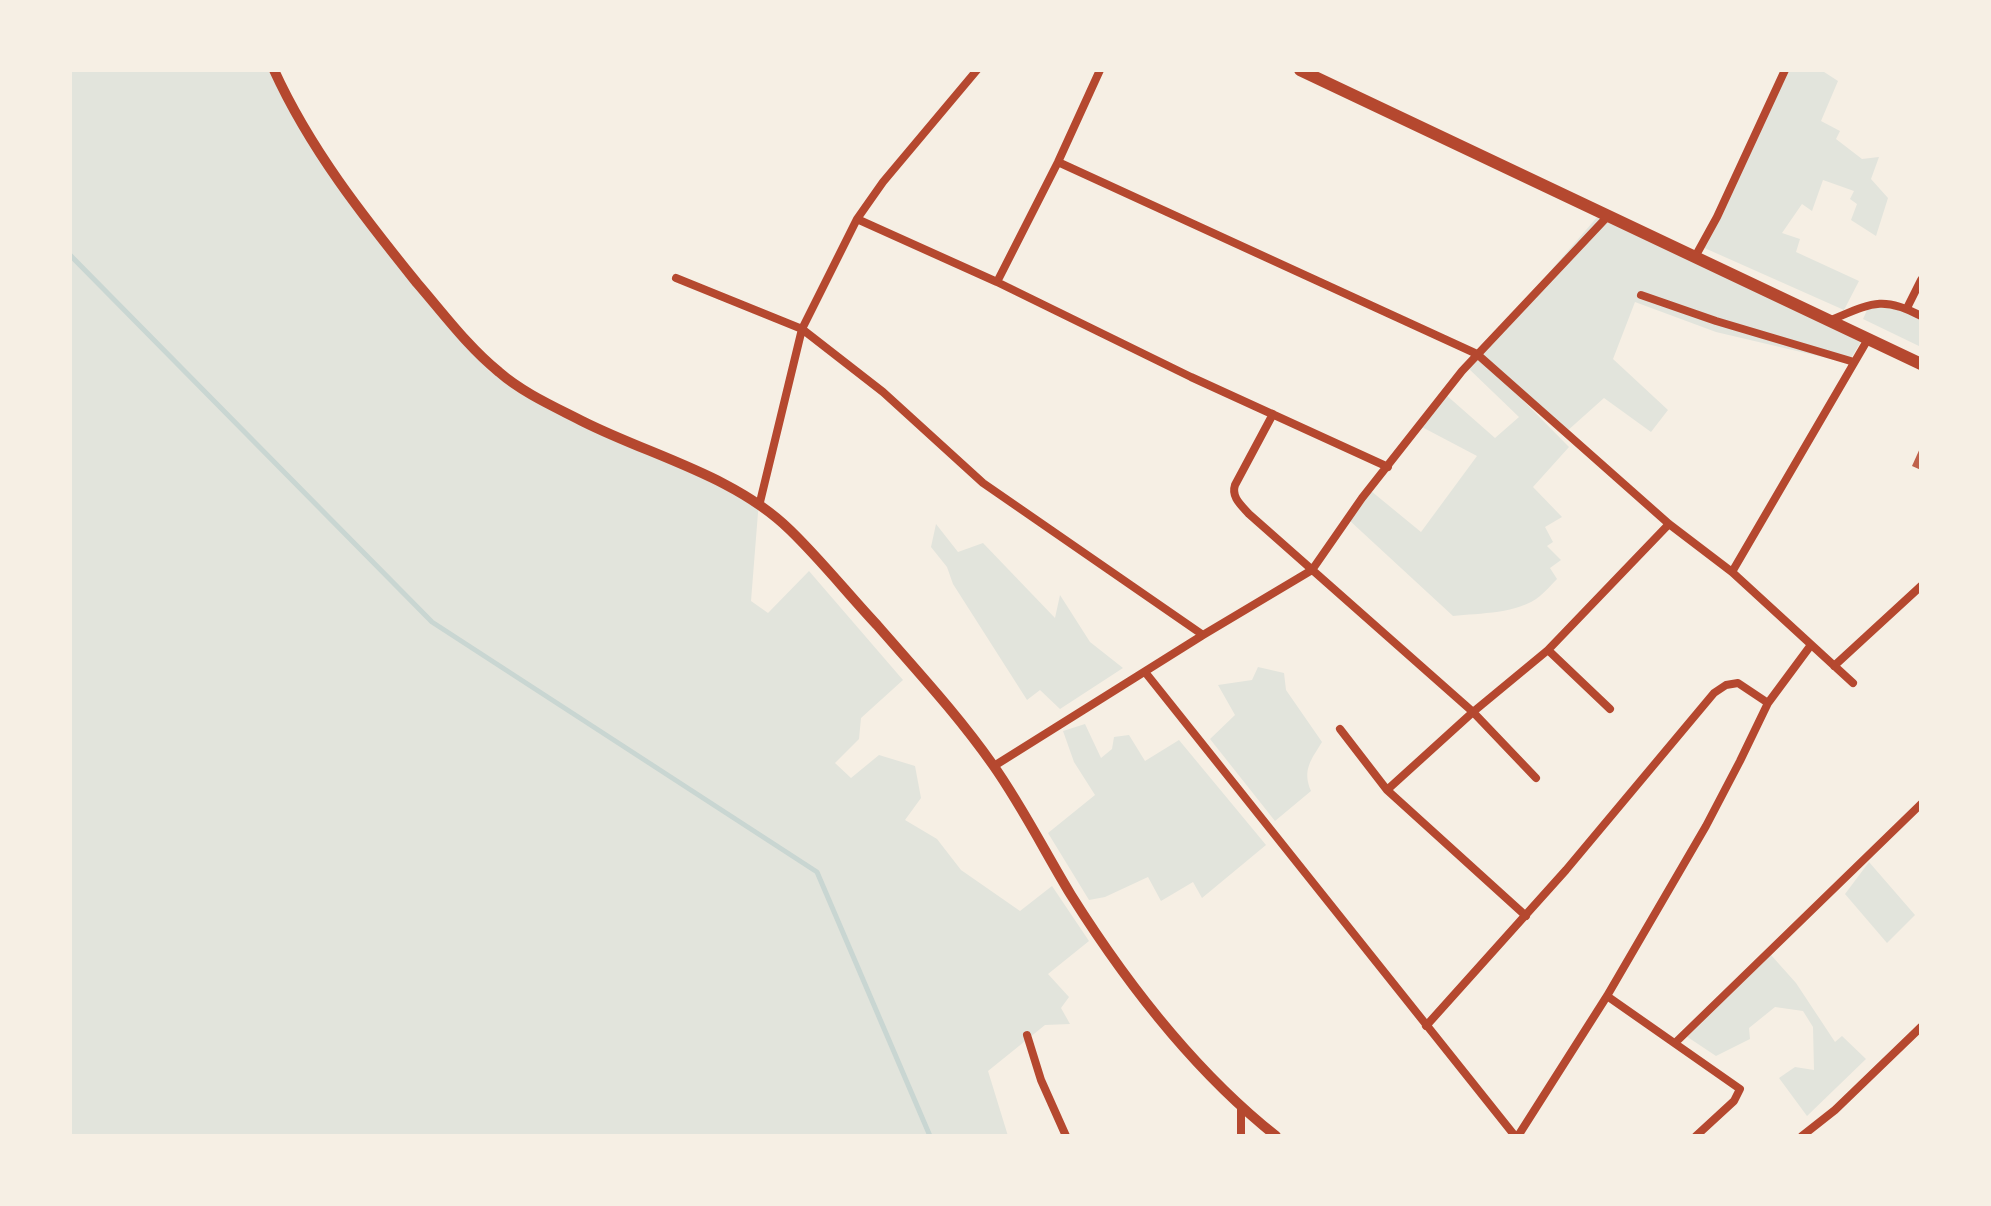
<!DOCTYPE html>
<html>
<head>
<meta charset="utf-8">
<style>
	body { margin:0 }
	#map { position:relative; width:1991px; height:1206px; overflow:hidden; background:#f6efe4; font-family:Cabin,sans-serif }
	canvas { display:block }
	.frame { position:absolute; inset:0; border:72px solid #f6efe4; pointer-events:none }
</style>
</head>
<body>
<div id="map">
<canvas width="1991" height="1206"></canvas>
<div class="frame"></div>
</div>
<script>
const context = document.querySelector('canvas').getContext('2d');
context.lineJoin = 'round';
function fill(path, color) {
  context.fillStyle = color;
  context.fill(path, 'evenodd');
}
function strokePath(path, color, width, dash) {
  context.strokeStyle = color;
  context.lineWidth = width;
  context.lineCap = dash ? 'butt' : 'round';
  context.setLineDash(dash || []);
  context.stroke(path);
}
fill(new Path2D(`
	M70 70H268L368 227 489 371 592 430 759 500 751 601 768 613 809 571 903 680 861 718 859 739 835 763 851 778 879 755 915 766 921 798 905 820 937 839 961 870 1020 911 1052 886 1089 941 1048 974 1069 997 1061 1008 1070 1024 1045 1025 988 1071 1008 1136H70Z
	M1784 70H1821L1838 81 1821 121 1840 131 1836 139 1862 159 1879 157 1871 179 1888 198 1876 236 1851 220 1857 204 1850 199 1854 191 1823 180 1812 211 1802 204 1782 233 1800 239 1796 252 1859 281 1844 310 1700 246Z
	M1599 215 1862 340 1848 363 1716 332 1635 302 1613 359 1668 410 1651 432 1604 398 1566 432 1488 365 1569 447 1533 487 1562 517 1545 527 1553 542 1547 546 1561 560 1550 568 1557 579C1551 585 1546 591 1540 596 1518 614 1480 613 1453 616L1349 520 1371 491 1421 532 1477 456 1420 426 1445 394 1495 438 1519 417 1467 367Z
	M1869 306 1908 310 1921 317V347L1863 319Z
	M936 524 958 552 983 543 1055 618 1060 595 1090 642 1123 668 1060 709 1040 690 1027 700 953 584 947 567 931 547Z
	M1258 667 1284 673 1286 690 1322 742C1311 760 1302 770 1311 791L1275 821 1210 739 1235 715 1218 685 1252 680Z
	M1085 724 1101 758 1112 749 1114 737 1129 735 1145 761 1179 740 1266 845 1202 898 1193 882 1161 901 1148 877 1105 897 1089 900 1048 833 1095 795 1074 762 1063 731Z
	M1869 862 1915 915 1887 943 1845 894Z
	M1771 955 1796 983 1835 1042 1842 1036 1866 1059 1807 1116 1779 1078 1795 1067 1814 1070 1813 1027 1803 1011 1775 1007 1749 1028 1750 1039 1716 1056 1686 1036Z`), '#e2e4dc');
strokePath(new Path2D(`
	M70 255 432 622 817 872 930 1136`), '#c9d6d2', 5);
fill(new Path2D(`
	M1921 446V470L1912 466Z`), '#bf614a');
strokePath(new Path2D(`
	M1058 162 1477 354 1669 524 1732 572 1853 683
	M857 219 997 282 1191 377 1388 467
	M1695 257 1717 217 1785 70
	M676 278 802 329 883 392 983 483 1203 635
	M997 282 1058 162 1100 70
	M1641 295 1716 321 1854 362
	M1907 308 1921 280
	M1831 320C1870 304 1882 295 1921 316
	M1273 414 1235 485C1231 497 1241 505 1249 514L1473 712 1536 778
	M760 502 802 329 857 219 883 182 977 70
	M1732 572 1868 339
	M1548 650 1610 709
	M1834 666 1921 586
	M1145 672 1515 1136
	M1340 729 1387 790 1526 916
	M994 766 1203 635 1312 570 1362 498 1462 371 1607 217
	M1387 790 1473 712 1548 650 1669 524
	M1607 996 1740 1089 1734 1101 1696 1136
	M1426 1026 1566 870 1714 693 1726 685 1738 683 1768 703
	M1027 1035 1041 1080 1066 1136
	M1675 1043 1921 804
	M1241 1136V1109
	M1518 1136 1607 996 1706 826 1740 761 1768 703 1811 645
	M1802 1136 1835 1110 1921 1027`), '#b5482f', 8);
strokePath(new Path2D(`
	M274 70C310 149 363 216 417 283 443 313 468 347 499 372 523 393 555 407 584 422 652 456 735 476 790 530 821 560 848 594 877 625 917 671 958 715 993 765 1022 806 1045 852 1071 895 1127 984 1193 1070 1276 1136`), '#b5482f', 10);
strokePath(new Path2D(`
	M1300 70 1921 364`), '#b5482f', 12);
</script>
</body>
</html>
